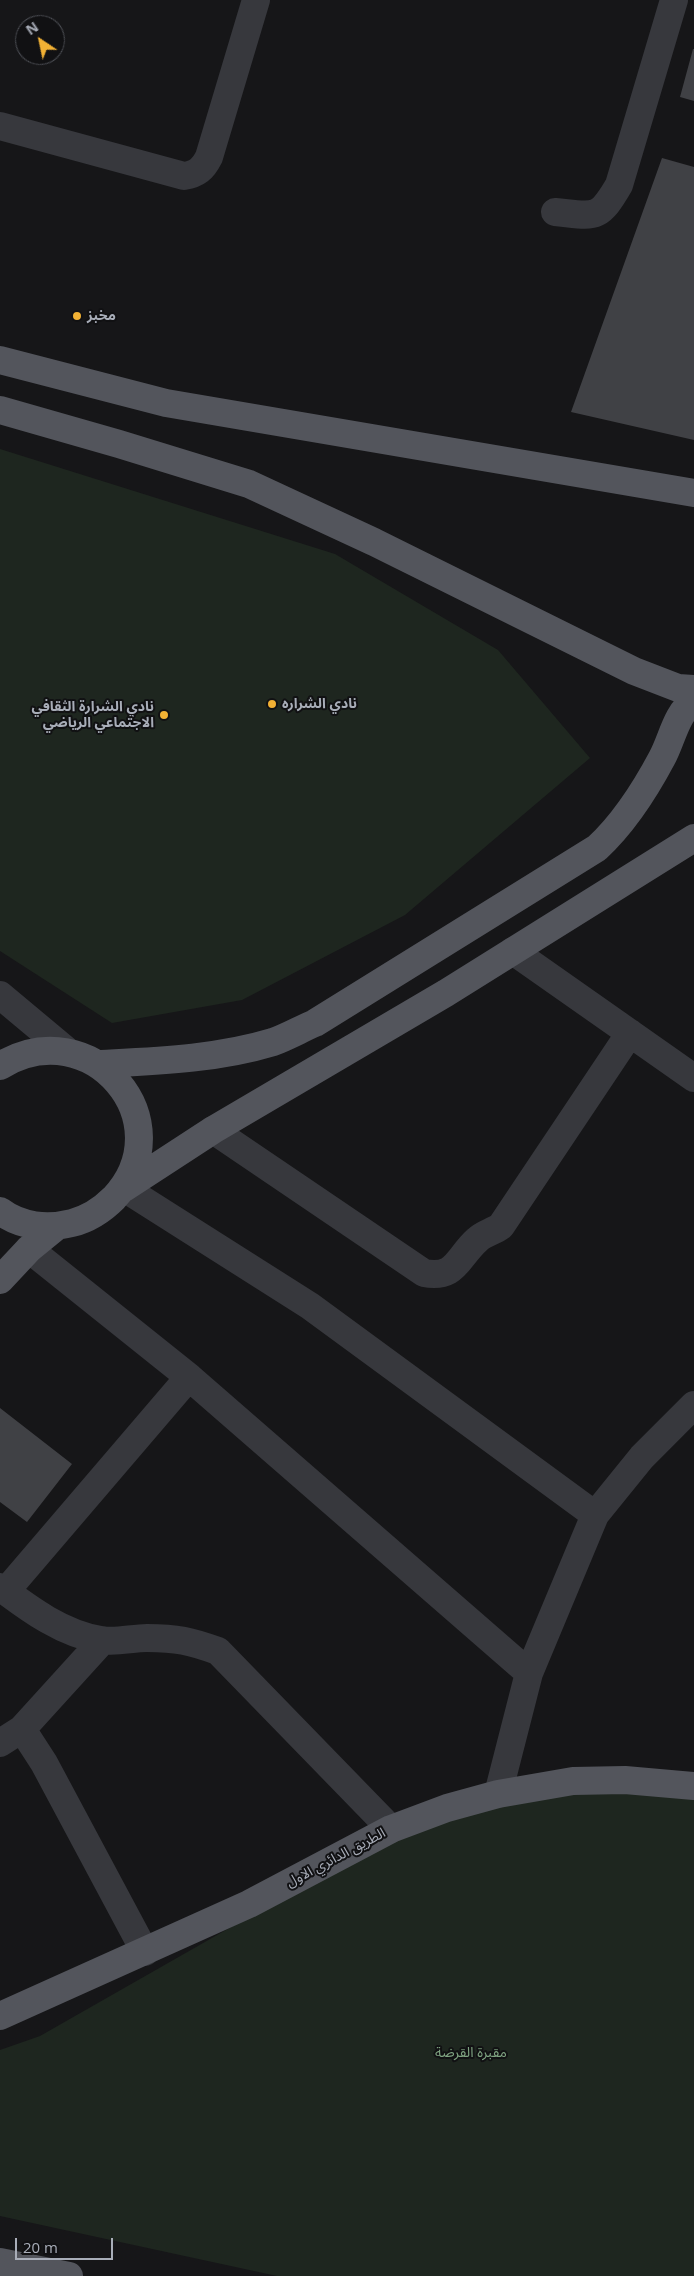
<!DOCTYPE html>
<html>
<head>
<meta charset="utf-8">
<style>
	body { margin:0 }
	#map { position:relative; width:694px; height:2276px; overflow:hidden; background:#161618; font-family:"Open Sans",sans-serif }
	canvas { display:block }
	.north { position:absolute; left:15px; top:15px; width:50px; height:50px; box-sizing:border-box; background:#111113; border:1px solid #4d4f55; border-radius:50%; rotate:326deg; font-size:14px; font-weight:700; line-height:20px; text-align:center; color:#a8adb8 }
	.north::after { content:''; display:block; margin:auto; width:18px; height:22px; background:#f2b134; clip-path:polygon(50% 0,100% 100%,50% 72%,0 100%) }
	.scale { position:absolute; left:15px; top:2238px; width:98px; height:22px; box-sizing:border-box; border:2px solid #a8adb8; border-top:0; padding-left:6px; font-size:15px; line-height:18px; white-space:nowrap; color:#a8adb8; -webkit-text-stroke:4px #111113; paint-order:stroke }
</style>
</head>
<body>
<div id="map">
<canvas width="694" height="2276"></canvas>
<div class="north">N</div>
<div class="scale">20 m</div>
</div>
<script>
const context = document.querySelector('canvas').getContext('2d');
context.lineJoin = 'round';
function fill(path, color) {
  context.fillStyle = color;
  context.fill(path, 'evenodd');
}
function strokePath(path, color, width, dash) {
  context.strokeStyle = color;
  context.lineWidth = width;
  context.lineCap = dash ? 'butt' : 'round';
  context.setLineDash(dash || []);
  context.stroke(path);
}
function write(font, color, halo, rows, align = 'center') {
  context.font = font + ' "Open Sans","Noto Sans Arabic",sans-serif';
  context.lineWidth = 4;
  context.setLineDash([]);
  context.textBaseline = 'middle';
  context.strokeStyle = halo;
  context.fillStyle = color;
  for (const [text, x, y, turn = 0] of rows) {
    context.save();
    context.translate(x, y);
    context.rotate((+turn || 0) * Math.PI / 180);
    context.textAlign = isNaN(turn) ? turn : align;
    if (halo) context.strokeText(text, 0, 0);
    context.fillText(text, 0, 0);
    context.restore();
  }
}
fill(new Path2D(`
	M0 449 335 554 498 650 590 758 405 915 242 1000 112 1023 0 951Z
	M550 1789 694 1796V2276H277L0 2216V2050L40 2036 247 1918 427 1825Z`), '#1e261f');
fill(new Path2D(`
	M693 49H694V101L680 97Z
	M662 158 694 167V440L571 412Z
	M0 1408 72 1464 27 1522 0 1502Z`), '#404145');
strokePath(new Path2D(`
	M0 126 184 176C197 174 203 169 209 157L256 0
	M555 212C595 216 598 221 619 185L674 0
	M513 951 694 1078
	M0 995 67 1051
	M213 1130 424 1273C456 1279 457 1258 477 1240 484 1233 493 1232 501 1226L630 1033
	M124 1188 310 1306 595 1515
	M29 1249 189 1377 529 1673
	M0 1587C29 1609 63 1634 101 1640 115 1643 132 1638 147 1638 177 1638 190 1641 218 1651L391 1829
	M6 1591 189 1377
	M102 1641 22 1729 44 1763 145 1952
	M0 1743 22 1729
	M498 1794 529 1673 595 1515 642 1457 694 1405`), '#37383d', 28);
strokePath(new Path2D(`
	M0 360 166 403 694 493
	M0 410 119 444 249 484 374 542 634 671 678 688 694 689
	M99 1064C157 1061 217 1059 273 1042 287 1037 301 1029 315 1023L597 848C624 823 645 790 662 758 672 740 676 713 694 701
	M0 1066C91 1010 185 1122 114 1198 102 1210 88 1219 72 1223 48 1229 21 1227 0 1211
	M124 1188 213 1130 446 993 694 838
	M0 1280 29 1249 56 1227
	M0 2016 249 1904 391 1829 447 1808 498 1794 573 1781 625 1780 694 1786
	M0 2262 69 2276`), '#53555c', 28);
for (const [x, y, r, color] of [
	[77,316,5,"#f2b134"],
	[272,704,5,"#f2b134"],
	[164,715,5,"#f2b134"]
]) {
  const dot = new Path2D();
  dot.arc(x, y, r, 0, 2 * Math.PI);
  context.fillStyle = color;
  context.fill(dot);
  strokePath(dot, '#111113', 2);
}
write('bold 14px', '#a8adb8', '#111113', [
	["مخبز",87,316],
	["نادي الشراره",282,704],
	["نادي الشرارة الثقافي",154,707,"right"],
	["الاجتماعي الرياضي",154,723,"right"]
], 'left');
write('14px', '#a8adb8', '#111113', [
	["الطريق الدائري الاول",336,1858,-28]
]);
write('14px', '#7fa381', '#111113', [
	["مقبرة القرضة",471,2053]
]);
</script>
</body>
</html>
